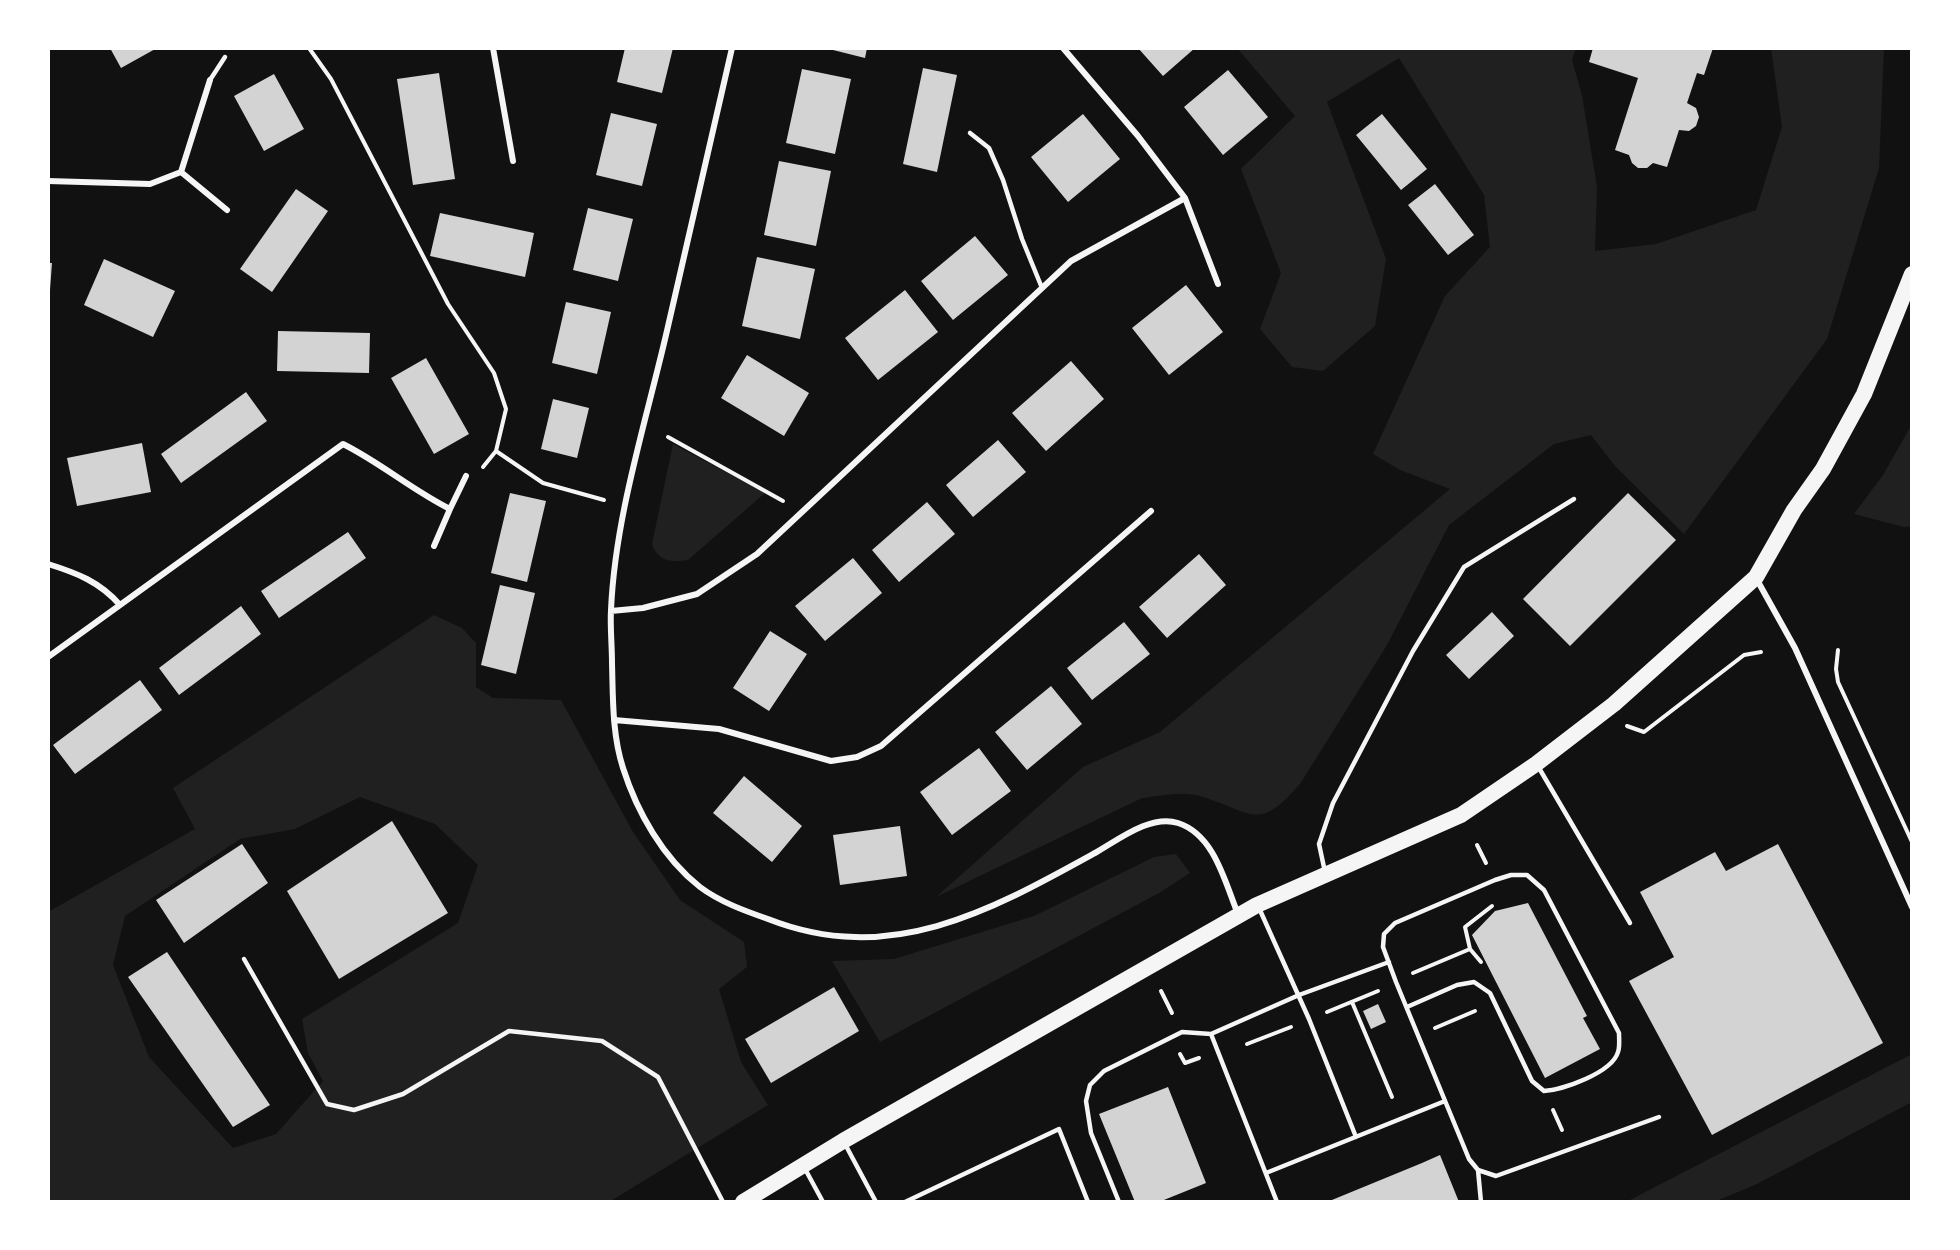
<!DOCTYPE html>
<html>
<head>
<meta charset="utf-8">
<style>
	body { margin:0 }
	#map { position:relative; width:1960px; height:1250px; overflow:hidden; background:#111; font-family:Cabin,sans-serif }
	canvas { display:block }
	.frame { position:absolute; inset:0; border:50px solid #fff; pointer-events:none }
</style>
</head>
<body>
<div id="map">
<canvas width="1960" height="1250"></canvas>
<div class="frame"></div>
</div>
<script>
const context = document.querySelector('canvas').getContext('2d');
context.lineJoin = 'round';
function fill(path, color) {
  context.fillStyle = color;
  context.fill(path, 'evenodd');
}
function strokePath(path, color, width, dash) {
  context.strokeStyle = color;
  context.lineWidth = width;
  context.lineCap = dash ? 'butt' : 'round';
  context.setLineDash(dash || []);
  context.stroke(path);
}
fill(new Path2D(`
	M1237 48H1576L1572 60 1582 95 1597 187 1595 251 1656 244 1756 210 1782 127 1771 48H1884L1879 168 1827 339 1684 534 1615 466 1591 435 1554 444 1449 525 1387 645 1300 784C1258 832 1254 813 1203 797 1184 790 1162 796 1142 798L936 897 1083 767 1160 732 1450 489 1400 470 1373 454 1445 296 1490 247 1484 195 1399 58 1327 102 1386 259 1375 326 1323 371 1292 367 1260 329 1281 273 1241 169 1295 116Z
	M1912 424V526L1904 527 1854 514 1883 475Z
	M673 444 765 493 688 560C672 563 657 561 652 544Z
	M434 615 462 628 476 643V687L493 698 561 700 633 832 680 900 744 942 747 967 719 989 741 1062 768 1105 609 1202H48V912L195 829 173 788ZM360 797 435 824 478 865 458 923 302 1019 308 1053 323 1081 276 1134 233 1148 149 1057 113 965 125 916 240 839 295 829Z
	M1176 854 1190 873 1159 893 880 1042 832 961 894 959 1034 916 1154 857Z
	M1912 1054V1102L1757 1184 1714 1202H1626Z`), '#202020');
fill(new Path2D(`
	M110 48H157L121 68Z
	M625 48H673L662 93 617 82Z
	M825 48H867L865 58Z
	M1138 48H1195L1163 76Z
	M1593 48H1713L1704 75 1697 73 1687 103 1696 108 1699 117 1696 126 1689 131 1679 130 1667 167 1653 163 1647 168H1638L1632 163 1629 155 1615 150 1638 78 1589 62Z
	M923 68 957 75 937 172 903 164Z
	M802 69 851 79 835 154 786 143Z
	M1228 70 1268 117 1223 155 1184 107Z
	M439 73 455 179 413 185 397 79Z
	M274 74 304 129 264 151 234 96Z
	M611 113 657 124 642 186 596 175Z
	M1083 114 1120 159 1068 202 1031 157Z
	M1382 114 1427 169 1401 190 1356 135Z
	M779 161 831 171 816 246 764 235Z
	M1435 184 1474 235 1448 255 1408 205Z
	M296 189 328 211 272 292 240 269Z
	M588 208 633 219 618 281 573 270Z
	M440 213 534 233 525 277 430 256Z
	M975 236 1008 275 953 320 921 281Z
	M757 257 815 269 800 339 742 326Z
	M104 259 175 291 153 337 84 305Z
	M48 263H52L50 290 48 289Z
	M1186 285 1223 332 1169 375 1132 328Z
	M905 290 938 332 878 380 845 338Z
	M566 302 611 312 597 374 552 363Z
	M278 331 370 333 369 373 277 371Z
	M747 355 809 393 784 436 721 398Z
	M426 358 469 434 434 454 391 378Z
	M1071 361 1104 399 1046 451 1012 413Z
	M246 392 267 421 181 483 161 454Z
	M553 399 589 408 577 458 541 449Z
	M998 440 1026 472 973 517 946 485Z
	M142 443 151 492 77 506 67 458Z
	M510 493 546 501 527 582 491 573Z
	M1628 493 1676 540 1570 646 1523 599Z
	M927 502 955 534 899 582 872 550Z
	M348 532 366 558 279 618 261 591Z
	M1199 554 1226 585 1167 638 1139 607Z
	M853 558 882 593 825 641 795 606Z
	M500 585 535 593 516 674 481 665Z
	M241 606 261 634 179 695 159 668Z
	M1492 612 1514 636 1469 679 1446 655Z
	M1124 622 1150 654 1092 700 1067 668Z
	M770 631 807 654 769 711 733 688Z
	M140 680 162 710 75 774 53 745Z
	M1051 686 1082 724 1027 770 995 732Z
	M979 748 1011 791 952 835 920 792Z
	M744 776 802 826 772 862 713 813Z
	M392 821 448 913 339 979 287 891Z
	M900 826 907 876 840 885 833 835Z
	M242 844 268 883 184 943 156 900Z
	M1778 844 1883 1043 1712 1135 1629 981 1674 957 1640 892 1715 852 1726 871Z
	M1528 903 1587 1016 1583 1018 1600 1049 1545 1078 1472 935 1495 911Z
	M167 952 270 1105 233 1127 128 977Z
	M834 987 859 1031 771 1083 745 1039Z
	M1378 1004 1386 1022 1371 1029 1363 1011Z
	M1168 1087 1206 1183 1159 1202H1135L1099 1114Z
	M1440 1155 1459 1202H1327L1422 1163Z`), '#d3d3d3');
strokePath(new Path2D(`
	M309 48 331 79 448 304 494 373 506 409 496 451 543 483 604 500
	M668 437 783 501
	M483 467 496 451
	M1838 650 1836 669 1838 682 1912 842
	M1627 726 1644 732 1744 655 1761 652
	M1477 845 1486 863
	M1470 949 1481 962
	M1413 973 1470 949 1465 927 1492 906
	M1161 991 1172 1013
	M1352 1002 1392 1097
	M1327 1012 1378 991
	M1435 1028 1475 1011
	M1247 1044 1291 1027
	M1180 1054 1185 1063 1199 1058
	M1553 1110 1562 1130`), '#f5f5f5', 4);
strokePath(new Path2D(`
	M210 80 225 57
	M970 133 989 148 1003 180 1022 239 1042 288
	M1539 768 1630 923
	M1325 872 1319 844 1333 803 1413 651 1464 567 1574 499
	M1259 908 1309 1019 1356 1137
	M244 959 327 1104 354 1110 403 1094 509 1031 602 1041 658 1077 723 1202
	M1407 1007 1457 985 1474 982 1490 993 1532 1081 1544 1091C1562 1090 1612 1073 1618 1052 1620 1047 1619 1039 1619 1033L1544 890 1527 875H1511L1495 880 1395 923 1384 934 1383 947 1396 982 1469 1159 1478 1170 1496 1176 1659 1117
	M1211 1034 1277 1202
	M845 1144 876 1202
	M804 1167 823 1202
	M1478 1170 1481 1202
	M1266 1173 1445 1101
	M905 1202 1059 1129 1088 1202
	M1119 1202 1091 1133 1086 1101 1090 1085 1104 1071 1182 1032 1211 1034 1299 995 1389 962`), '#f5f5f5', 4.5);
strokePath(new Path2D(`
	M493 48 513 161
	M732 48C710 144 688 240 666 335 645 425 615 518 611 610 610 627 612 645 612 663 613 697 612 734 623 768 637 812 663 858 700 887 720 902 745 911 768 919 890 967 990 911 1095 853 1118 840 1151 814 1178 823 1215 835 1225 883 1238 914
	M1063 48 1138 136 1185 198 1218 284
	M210 80 181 172 227 210
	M48 181 150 184 181 172
	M434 546 450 509
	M48 564C77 573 100 582 120 605
	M1756 578 1795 648 1912 907
	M611 611 643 608 697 594 757 554 1071 261 1185 198
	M48 657 343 444C381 463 412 490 450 509L466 476
	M614 720 719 729 831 761 857 757 881 746 1151 511`), '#f5f5f5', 6);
strokePath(new Path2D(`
	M743 1202 843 1141 1257 905 1461 815 1536 764 1614 704 1756 577 1794 510 1823 469 1864 394 1912 274`), '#f5f5f5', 16);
</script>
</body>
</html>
